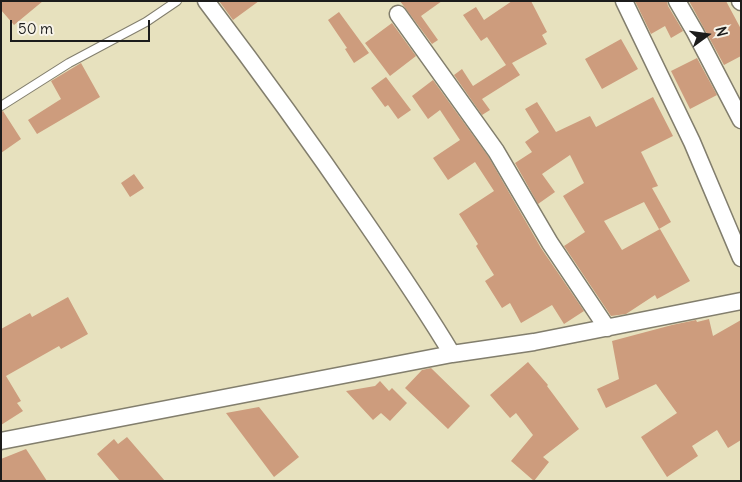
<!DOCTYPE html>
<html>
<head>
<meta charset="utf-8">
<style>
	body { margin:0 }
	#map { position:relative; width:742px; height:482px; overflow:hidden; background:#e7e1be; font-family:Delius,sans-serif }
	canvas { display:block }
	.frame { position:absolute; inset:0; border:2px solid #1c1c1c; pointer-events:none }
	.north { position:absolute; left:682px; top:10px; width:50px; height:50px; -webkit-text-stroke:4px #f7f3e8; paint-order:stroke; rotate:76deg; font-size:14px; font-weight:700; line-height:20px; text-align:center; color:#1c1c1c }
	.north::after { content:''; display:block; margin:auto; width:18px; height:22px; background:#1c1c1c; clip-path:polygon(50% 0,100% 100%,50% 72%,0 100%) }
	.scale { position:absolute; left:10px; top:20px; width:140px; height:22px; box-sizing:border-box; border:2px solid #1c1c1c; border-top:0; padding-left:6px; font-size:15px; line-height:18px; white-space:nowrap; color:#1c1c1c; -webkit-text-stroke:4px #f7f3e8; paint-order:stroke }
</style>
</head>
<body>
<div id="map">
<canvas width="742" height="482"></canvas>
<div class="frame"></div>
<div class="north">N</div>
<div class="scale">50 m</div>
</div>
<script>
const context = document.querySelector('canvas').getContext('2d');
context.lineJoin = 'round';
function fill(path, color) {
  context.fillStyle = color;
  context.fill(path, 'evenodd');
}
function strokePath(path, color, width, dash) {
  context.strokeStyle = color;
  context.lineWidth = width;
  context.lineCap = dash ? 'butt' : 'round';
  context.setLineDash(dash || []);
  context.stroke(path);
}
fill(new Path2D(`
	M1 1H43L14 25 1 10Z
	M219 1H259L233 20Z
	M400 1H442L421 16 438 40 432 44Z
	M512 1H531L547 32 542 35 547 44 512 63 520 75 482 99 490 110 482 115 454 75 462 69 473 86 506 65 487 37 481 41 463 15 476 7 484 20Z
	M635 1H667L668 6 683 31 671 38 665 26 651 34Z
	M689 1H726L741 29V56L724 65Z
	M339 12 369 53 354 63 345 49 347 48 328 20Z
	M392 23 416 56 390 76 365 43Z
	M621 39 638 69 602 89 585 59Z
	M697 58 717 95 690 109 671 71Z
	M81 63 100 97 37 134 28 120 61 99 51 81Z
	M386 77 411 110 398 119 388 105 385 107 371 88Z
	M433 80 488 156 541 248 584 311 564 324 552 305 521 323 510 303 502 308 485 281 494 275 476 246 478 244 459 214 494 191 475 162 448 180 433 158 460 140 440 110 428 119 412 96Z
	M653 97 673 136 641 152 658 186 652 188 671 222 659 229 644 202 604 221 622 250 660 229 690 281 657 299 655 295 626 314 611 316 564 246 585 232 563 196 584 183 570 155 542 174 555 192 538 204 515 163 532 152 525 142 539 132 525 109 537 102 556 132 590 116 596 127Z
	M3 111 21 139 1 153V112Z
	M134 174 144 188 130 197 121 183Z
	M68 297 88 334 61 349 59 346 6 376 21 401 17 403 23 411 1 425V329L30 313 32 317Z
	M709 319 713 336 741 320V440L728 448 717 430 692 446 698 456 667 477 641 437 677 413 656 384 606 408 597 389 619 379 612 341 672 325 696 320 697 322Z
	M528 362 548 385 547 386 579 429 543 457 549 462 534 481 511 461 533 435 516 413 510 418 490 395Z
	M431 368 470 406 448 429 405 388 422 370Z
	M380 381 389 391 392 388 407 403 390 421 381 413 373 420 346 391 375 386Z
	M259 407 299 457 274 477 226 413Z
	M127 437 165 481H120L97 454 114 439 118 444Z
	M26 449 47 481H1V459Z`), '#cd9c7d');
const lane = new Path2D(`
	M1 106 69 63 146 22 177 1`);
const street = new Path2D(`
	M206 1C260 72 312 144 362 217 393 262 424 307 452 354
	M624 1 692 142 741 258
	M677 1 695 32 741 120
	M740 1 741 2
	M398 14 496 151 550 243 607 328
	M1 441 452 354 534 342 741 301`);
strokePath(lane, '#827e6d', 10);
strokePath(street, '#827e6d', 19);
strokePath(lane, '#fff', 8);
strokePath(street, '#fff', 16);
</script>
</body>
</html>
